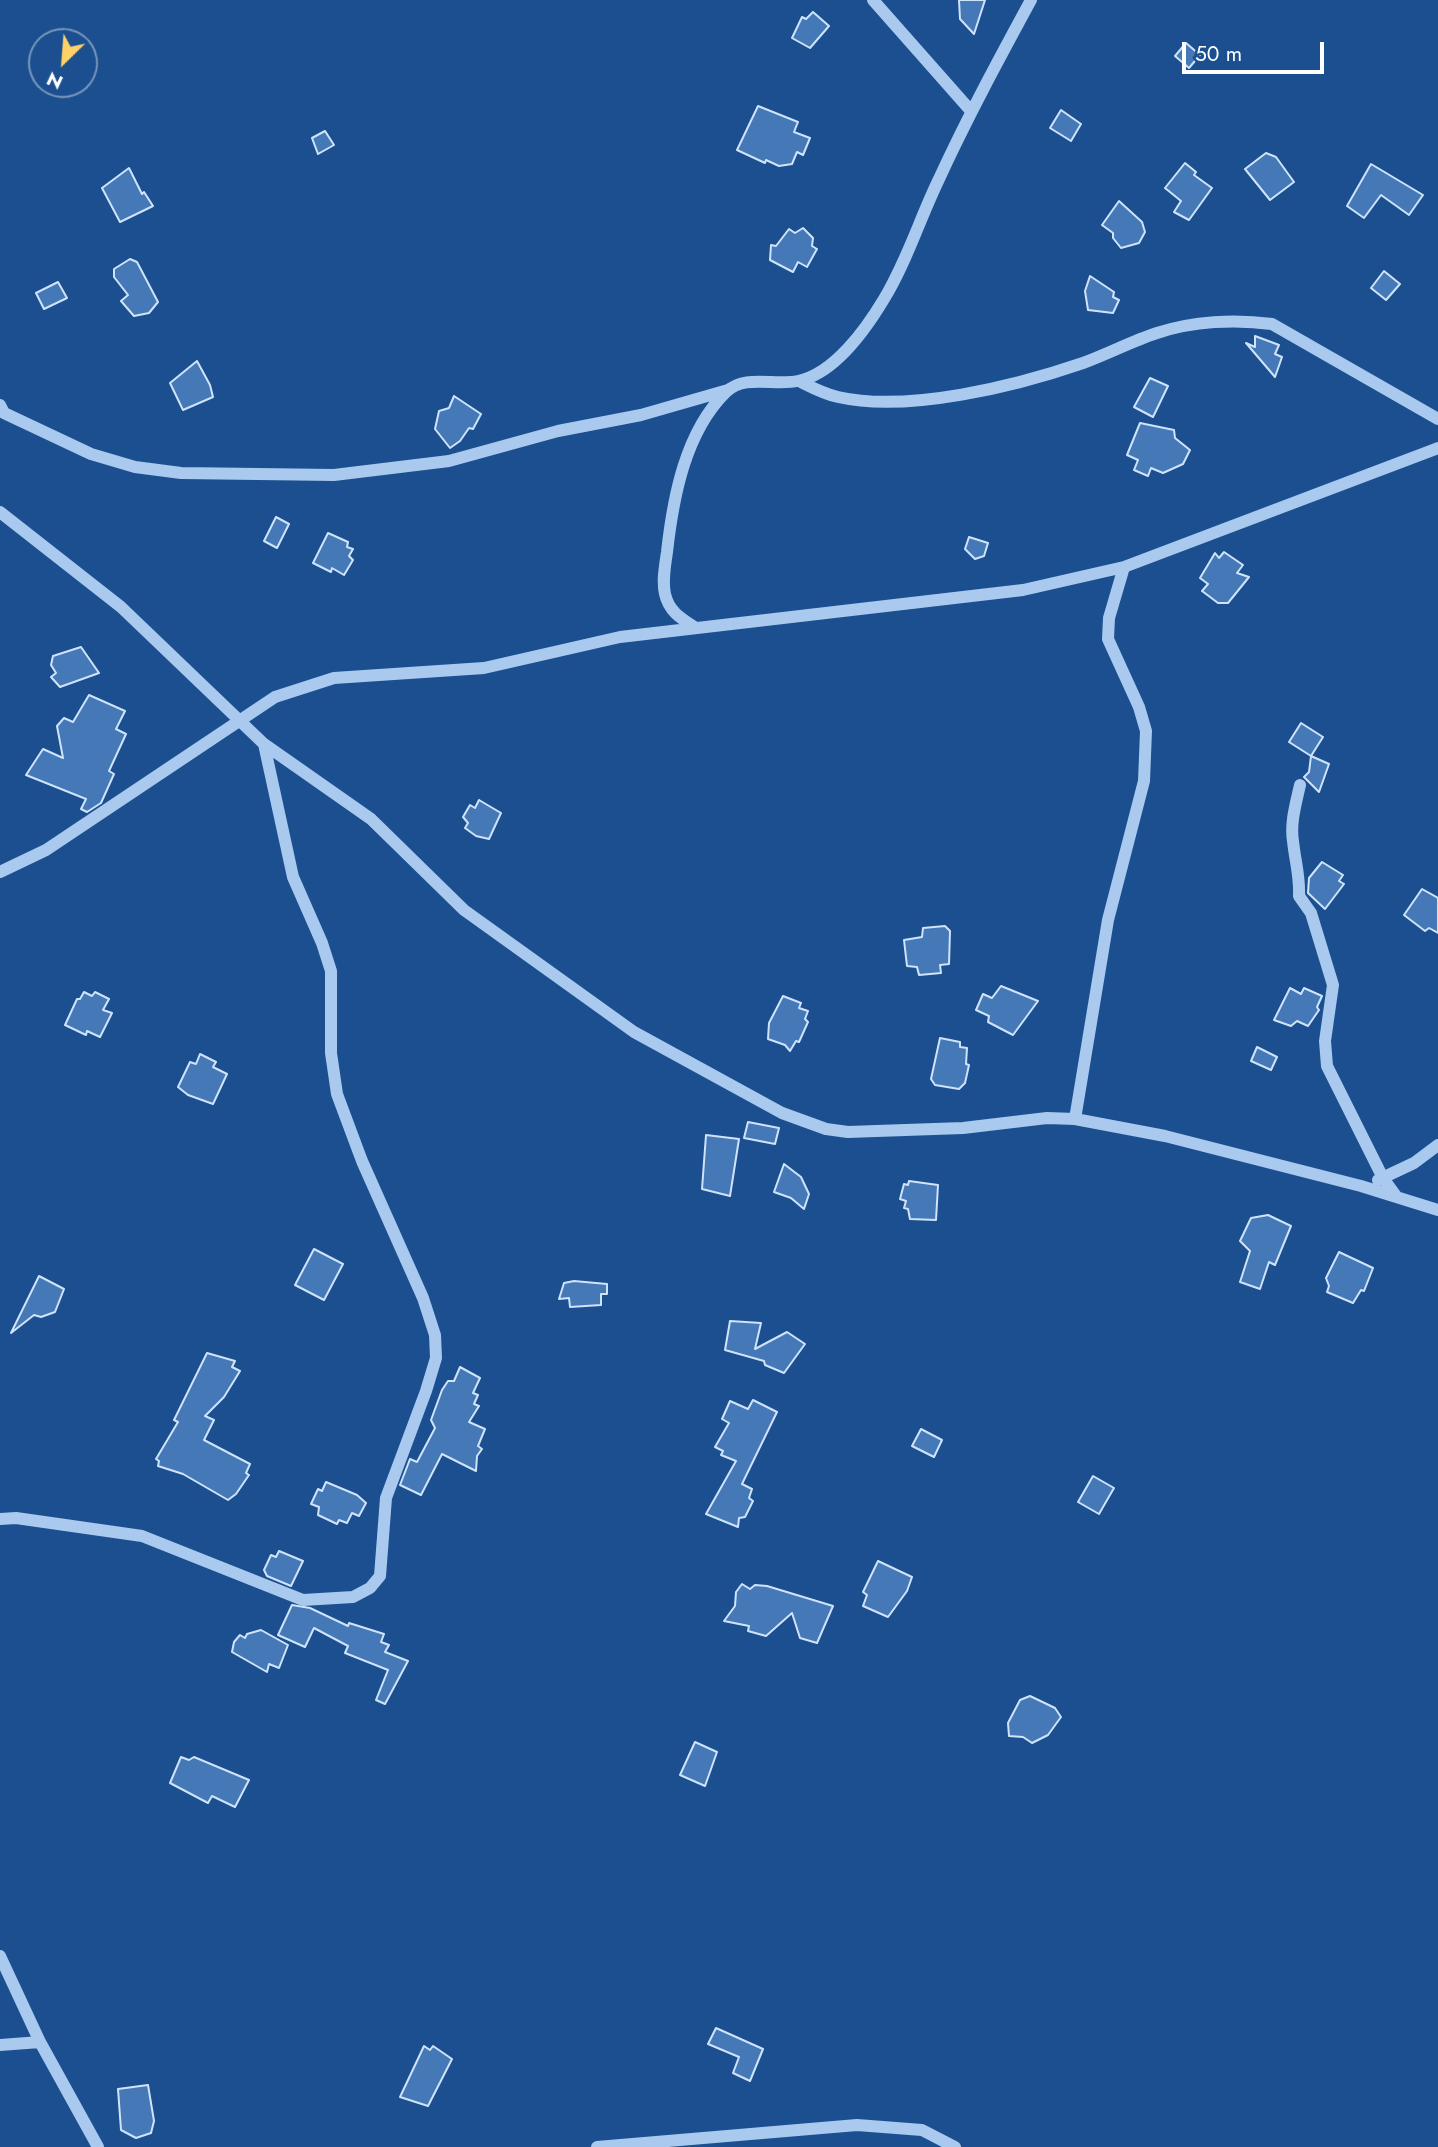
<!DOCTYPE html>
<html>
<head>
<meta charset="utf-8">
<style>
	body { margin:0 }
	#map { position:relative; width:1438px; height:2147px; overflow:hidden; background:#1b4f8f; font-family:Jost,sans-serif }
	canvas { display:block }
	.north { position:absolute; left:28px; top:28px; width:70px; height:70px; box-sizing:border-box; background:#1b4f8f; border:2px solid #7695bc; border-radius:50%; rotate:205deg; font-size:19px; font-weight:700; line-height:28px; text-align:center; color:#fff }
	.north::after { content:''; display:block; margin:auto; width:24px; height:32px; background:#ffd166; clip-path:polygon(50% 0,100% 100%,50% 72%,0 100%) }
	.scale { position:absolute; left:1182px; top:42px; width:142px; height:32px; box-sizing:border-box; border:4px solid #fff; border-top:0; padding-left:9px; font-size:21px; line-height:24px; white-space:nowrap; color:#fff; -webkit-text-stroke:5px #1b4f8f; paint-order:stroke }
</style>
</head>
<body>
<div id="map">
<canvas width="1438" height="2147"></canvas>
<div class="north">N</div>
<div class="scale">50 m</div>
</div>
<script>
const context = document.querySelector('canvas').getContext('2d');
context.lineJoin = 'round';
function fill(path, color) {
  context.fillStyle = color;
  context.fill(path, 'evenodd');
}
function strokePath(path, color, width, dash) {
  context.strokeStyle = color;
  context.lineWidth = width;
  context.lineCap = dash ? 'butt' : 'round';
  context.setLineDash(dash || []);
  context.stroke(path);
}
const building = new Path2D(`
	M959 0H985L974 34 960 19Z
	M813 12 829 26 810 48 792 38 802 17 806 19Z
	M1186 43 1200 55 1189 68 1175 56Z
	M758 106 798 122 794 132 810 138 803 155 797 152 792 164 779 166 766 160 765 163 737 150Z
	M1061 110 1081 124 1071 141 1050 128Z
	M325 131 334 145 318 154 312 138Z
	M1266 153 1276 157 1294 182 1270 200 1245 169Z
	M1185 163 1196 172 1194 175 1212 188 1189 220 1174 212 1181 201 1165 188Z
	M1371 164 1423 195 1409 215 1381 195 1364 218 1347 206Z
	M129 168 142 194 144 192 153 206 120 222 102 188Z
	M1119 201 1142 222 1145 232 1139 243 1121 248 1113 238V233L1102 225Z
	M803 228 813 238 812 246 817 249 807 267 798 262 793 272 770 260 771 245 776 246 789 229 795 233Z
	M130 259 137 262 158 302 149 313 134 316 121 301 128 295 114 277V269Z
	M1384 271 1400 284 1386 300 1371 288Z
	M1090 276 1114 292 1113 297 1119 300 1113 313 1088 310 1085 291Z
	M58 282 67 298 44 309 36 293Z
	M1255 336 1279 345 1275 354 1282 357 1275 377 1246 343 1255 347Z
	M197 361 210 385 213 397 183 410 170 383Z
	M1150 378 1168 386 1153 417 1134 407Z
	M454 396 481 414 473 429 469 428 460 441 450 448 435 429 439 411 449 408Z
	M1140 423 1174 430 1175 438 1190 450 1183 464 1163 473 1151 468 1148 476 1134 470 1138 460 1127 455Z
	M276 517 289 524 277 548 264 541Z
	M328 533 348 542 347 547 353 549 349 556 353 560 344 575 332 568 331 572 313 563Z
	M969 537 988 543 984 556 975 559 965 549Z
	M1224 552 1243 565 1237 573 1249 577 1228 603H1218L1202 591 1208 584 1200 578 1215 553 1219 558Z
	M81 647 99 673 60 687 51 677 56 673 51 665 53 656Z
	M89 695 125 711 116 729 126 734 109 771 114 774 101 803 87 812 81 809 86 799 26 775 43 749 63 758 57 726 64 718 73 722Z
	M1301 723 1323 737 1311 756 1329 764 1319 792 1304 777 1309 772 1311 756 1289 742Z
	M479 800 501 813 489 839 476 836 465 828 468 823 463 817 470 805 475 808Z
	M1322 862 1343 875 1339 881 1344 884 1325 909 1308 893 1309 878Z
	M1422 889 1438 898V933L1429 928 1425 931 1404 915Z
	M945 926 950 931 949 964 940 965 941 973 919 975 917 967 907 966 904 940 922 937 923 928Z
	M1001 986 1038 1001 1013 1035 988 1022 989 1016 976 1010 983 994 992 998Z
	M1290 988 1301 994 1304 988 1322 996 1317 1007 1319 1010 1308 1026 1297 1021 1291 1026 1274 1020Z
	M84 992 92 996 95 992 109 999 103 1010 112 1013 100 1037 87 1031 86 1035 65 1025 77 999H80Z
	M783 996 801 1003 799 1008 808 1011 805 1019 808 1022 799 1042 796 1041 790 1051 785 1045 768 1039 769 1023Z
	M940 1038 960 1042V1047L967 1048 966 1064 969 1065 965 1083 959 1089 935 1085 931 1079Z
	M1257 1047 1277 1057 1271 1070 1251 1061Z
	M200 1054 216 1062 213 1067 227 1074 213 1104 188 1095 178 1087 190 1062 196 1064Z
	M748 1122 779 1128 775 1144 744 1138Z
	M706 1135 739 1139 730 1196 702 1189Z
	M784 1164 801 1177 809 1194 804 1209 791 1198 774 1192Z
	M909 1181 938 1185 936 1220 910 1219 908 1209 904 1208 906 1201 900 1199 904 1184 908 1185Z
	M1268 1215 1291 1226 1275 1265 1269 1262 1260 1289 1240 1282 1250 1251 1240 1241 1251 1218Z
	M314 1249 343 1264 324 1300 295 1285Z
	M1339 1252 1373 1268 1364 1291 1361 1290 1353 1303 1327 1292 1329 1286 1326 1278Z
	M39 1276 64 1289 55 1312 41 1317 34 1315 11 1333Z
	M574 1281 607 1284V1294H601V1305L570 1307 569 1298 559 1299 564 1283Z
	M730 1321 761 1323 755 1349 787 1332 805 1344 784 1373 765 1365 764 1361 725 1350Z
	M207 1353 235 1361 232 1367 240 1371 224 1397 205 1416 214 1420 204 1440 250 1464 246 1473 249 1475 236 1494 228 1500 183 1474 158 1466 159 1461 156 1459 178 1422 174 1420Z
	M460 1367 480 1378 473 1393 478 1395 474 1404 479 1406 469 1422 485 1429 478 1446 482 1449 477 1456 476 1471 442 1454 421 1495 400 1485 410 1459 417 1462 435 1428 431 1420 442 1390 448 1381H454Z
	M753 1400 777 1412 742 1484 752 1489 749 1498 753 1501 745 1517 739 1518 738 1527 706 1514 736 1461 721 1455 723 1451 715 1447 729 1423 722 1419 730 1401 748 1409Z
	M921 1429 942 1440 934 1457 912 1446Z
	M1093 1476 1114 1488 1099 1514 1078 1502Z
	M326 1482 357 1495 366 1503 359 1516 352 1513 347 1523 339 1520 337 1524 318 1515 319 1507 311 1504 318 1489 322 1491Z
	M279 1551 303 1561 291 1586 267 1576 264 1570 271 1555 276 1557Z
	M878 1561 912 1577 907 1591 888 1617 863 1606 867 1595 863 1592Z
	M742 1584 750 1589 755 1585 767 1586 833 1606 817 1643 800 1638 792 1613 766 1636 748 1631 749 1626 724 1621 735 1606 736 1592Z
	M292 1605 310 1608 348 1626 349 1623 384 1634 381 1642 389 1645 385 1652 408 1661 385 1704 376 1700 388 1670 345 1653 348 1646 314 1628 305 1647 278 1635Z
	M261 1630 288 1645 279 1668 269 1664 267 1672 232 1652 234 1642 240 1635 245 1638 247 1634Z
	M1030 1696 1055 1708 1061 1717 1048 1735 1032 1743 1023 1737 1009 1736 1008 1723 1020 1700Z
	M695 1742 717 1752 705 1786 680 1775Z
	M181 1757 189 1760 194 1757 249 1780 235 1807 212 1796 208 1803 170 1783Z
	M716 2028 763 2049 750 2081 733 2073 739 2057 708 2044Z
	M424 2046 430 2050 433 2046 452 2059 428 2106 400 2097Z
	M148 2085 154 2121 151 2133 136 2138 121 2130 118 2089Z`);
fill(building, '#4478b7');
strokePath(building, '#cfe3fa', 2);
strokePath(new Path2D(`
	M873 0 971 111
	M799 381C811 387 824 394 838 397 908 413 1016 386 1083 363 1108 354 1132 341 1157 333 1193 321 1235 319 1272 324L1438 419
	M0 405 4 413 91 454 135 467 181 473 334 475 449 461 558 431 641 415 728 390
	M0 512 121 607 264 744 371 819 464 910 634 1032 782 1113 826 1129 848 1132 963 1128 1047 1118 1075 1119 1165 1136 1361 1186 1438 1210
	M696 628C682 619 669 612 665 594 662 581 665 566 667 552 673 498 685 432 726 392 745 374 774 386 798 381 834 374 866 329 884 299 907 261 920 218 939 179 967 118 999 59 1031 0
	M1300 785C1296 803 1290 823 1293 841 1295 861 1300 876 1299 896L1311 913 1333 985 1325 1041 1327 1066 1383 1178 1396 1196
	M0 872 46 850 275 697 334 678 484 668 620 637 1023 590 1124 567 1438 448
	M1075 1119 1108 920 1144 781 1146 731 1139 707 1108 639 1109 618 1124 567
	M1378 1180 1414 1163 1438 1145
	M0 1519 16 1518 142 1536 303 1600 353 1597 370 1588 380 1576 386 1498 426 1391 436 1358 435 1335 423 1298 362 1161 337 1094 331 1053V971L322 943 293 877 264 744
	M0 1956 40 2042 98 2147
	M0 2045 40 2042
	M597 2147 857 2125 922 2130 955 2147`), '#a9c9ee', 12);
</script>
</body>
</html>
